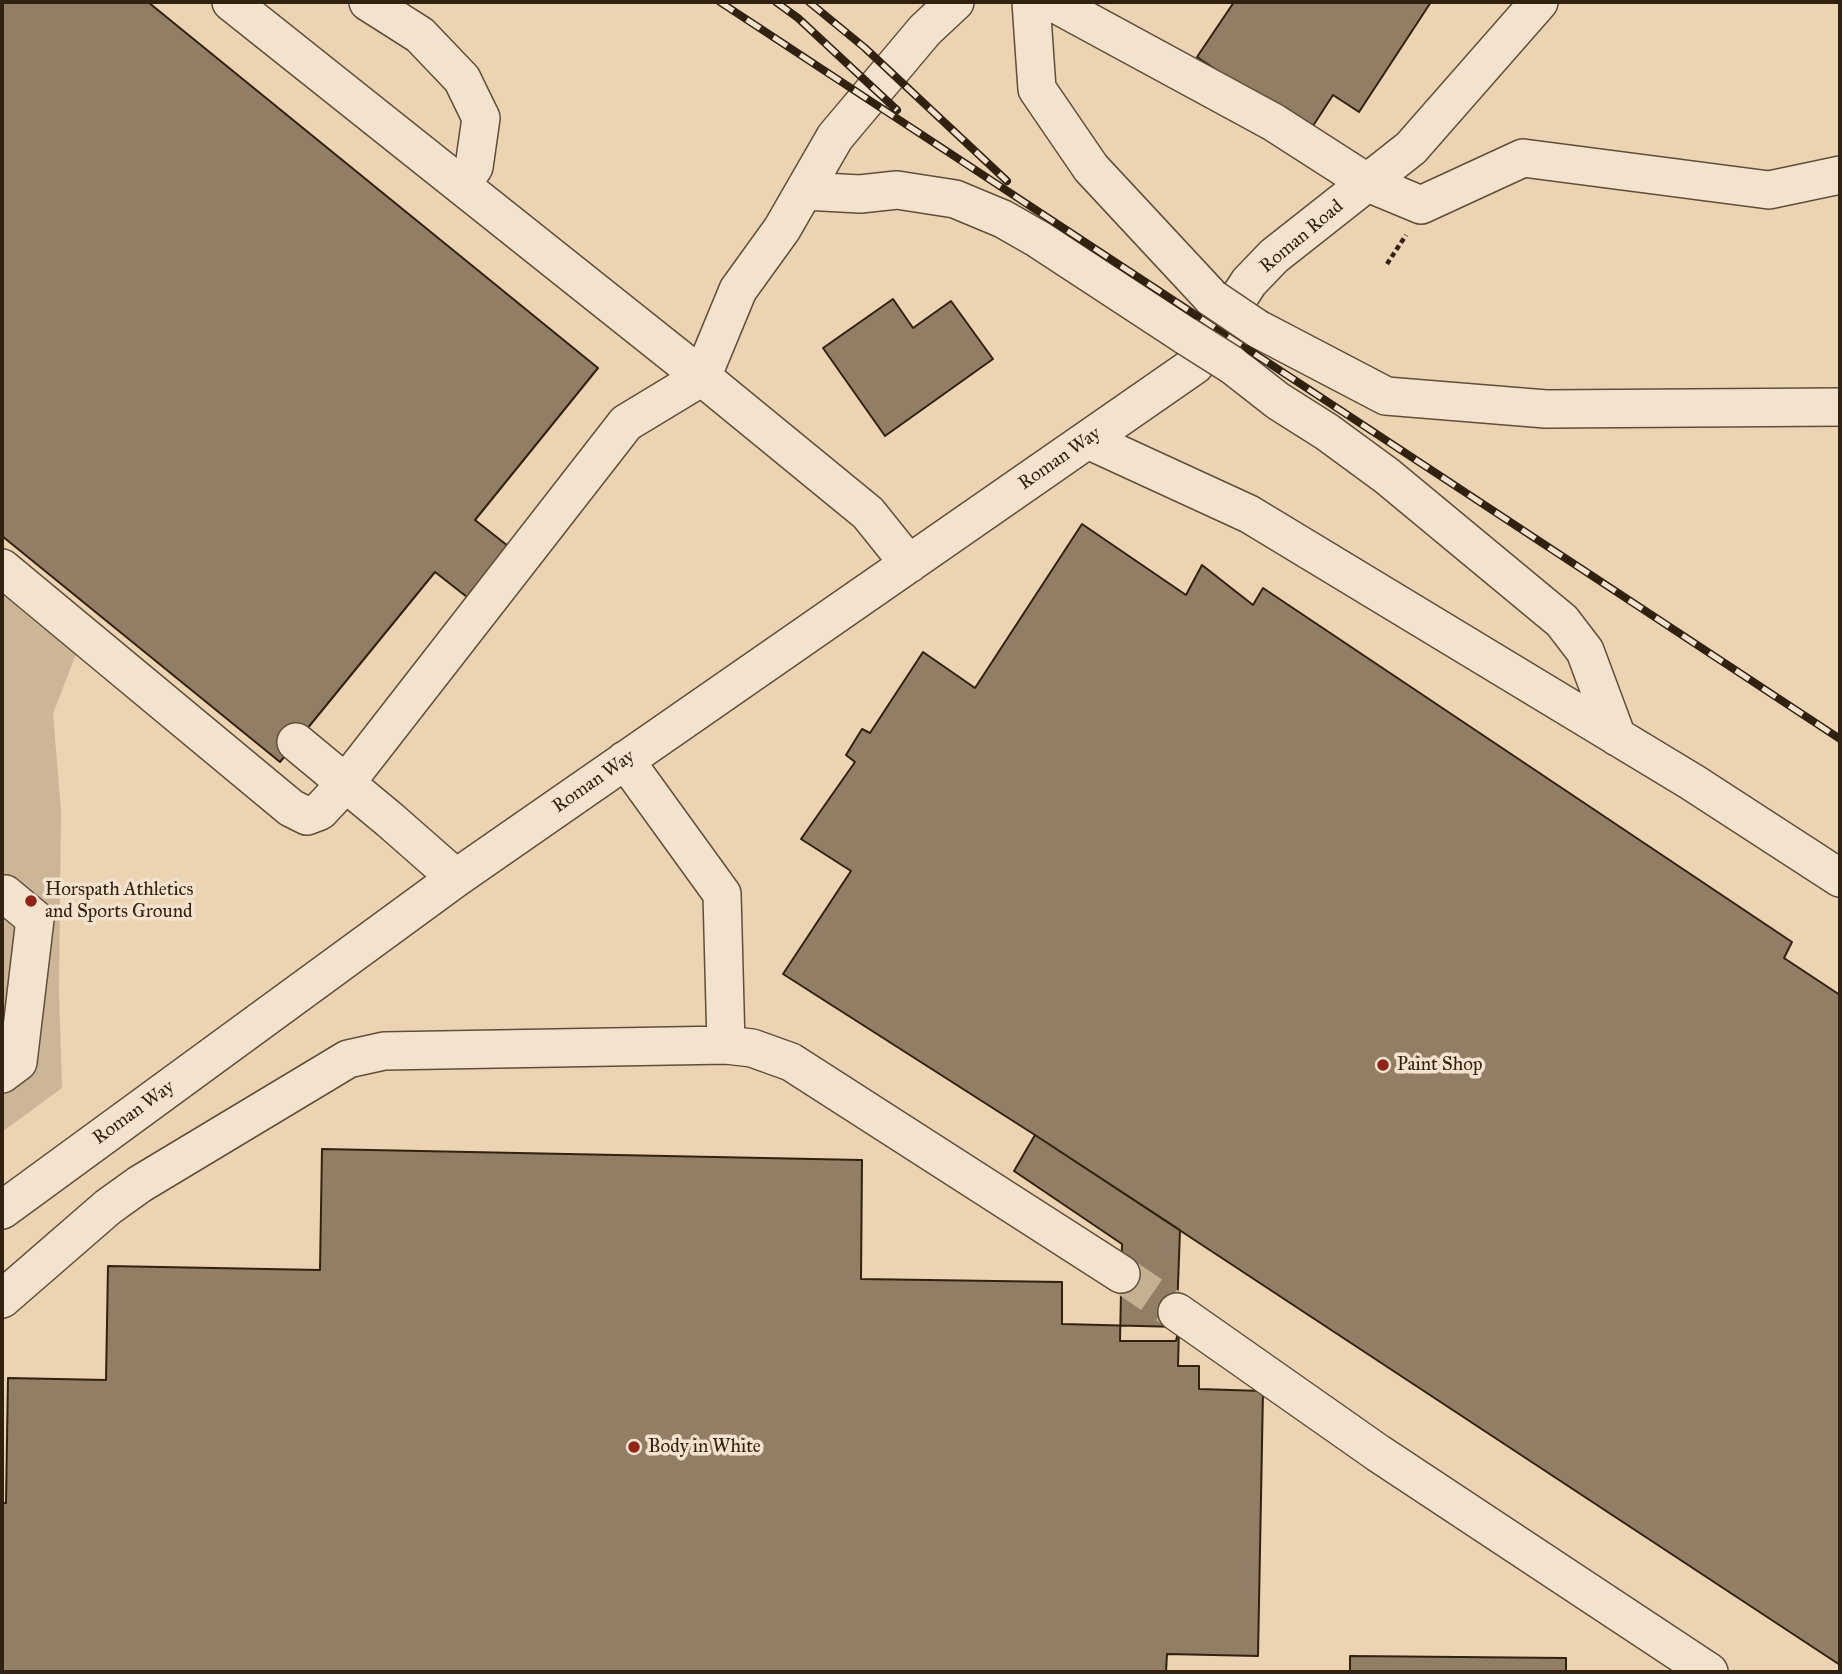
<!DOCTYPE html>
<html>
<head>
<meta charset="utf-8">
<style>
	body { margin:0 }
	#map { position:relative; width:1842px; height:1674px; overflow:hidden; background:#ecd4b3; font-family:"IM FELL Great Primer",serif }
	canvas { display:block }
	.frame { position:absolute; inset:0; border:4px solid #302110; pointer-events:none }
</style>
</head>
<body>
<div id="map">
<canvas width="1842" height="1674"></canvas>
<div class="frame"></div>
</div>
<script>
const context = document.querySelector('canvas').getContext('2d');
context.lineJoin = 'round';
function fill(path, color) {
  context.fillStyle = color;
  context.fill(path, 'evenodd');
}
function strokePath(path, color, width, dash) {
  context.strokeStyle = color;
  context.lineWidth = width;
  context.lineCap = dash ? 'butt' : 'round';
  context.setLineDash(dash || []);
  context.stroke(path);
}
function write(font, color, halo, rows, align = 'center') {
  context.font = font + ' "IM FELL Great Primer",serif';
  context.lineWidth = 7;
  context.setLineDash([]);
  context.textBaseline = 'middle';
  context.strokeStyle = halo;
  context.fillStyle = color;
  for (const [text, x, y, turn = 0] of rows) {
    context.save();
    context.translate(x, y);
    context.rotate((+turn || 0) * Math.PI / 180);
    context.textAlign = isNaN(turn) ? turn : align;
    if (halo) context.strokeText(text, 0, 0);
    context.fillText(text, 0, 0);
    context.restore();
  }
}
fill(new Path2D(`
	M2 583 79 646 53 714 61 810 59 992 62 1088 2 1132Z`), '#ccb697');
const building = new Path2D(`
	M2 2H148L598 368 475 520 508 546 467 597 435 572 280 762 2 536Z
	M1234 2H1431L1359 112 1333 95 1309 132 1197 57Z
	M893 299 913 328 951 301 993 359 885 436 823 348Z
	M1082 524 1186 595 1202 565 1253 605 1263 588 1792 942 1784 958 1840 995V1665L1035 1135 783 974 851 871 801 839 855 762 846 755 862 729 870 733 923 652 975 688Z
	M1035 1135 1180 1230 1177 1312 1179 1327 1176 1341H1120L1122 1244 1014 1171Z
	M322 1149 862 1160 861 1279 1062 1282V1324L1179 1327 1178 1366H1199V1389L1263 1391 1258 1656 1167 1654 1166 1672H2V1503H6L8 1378 106 1380 108 1266 320 1270Z
	M1350 1656 1566 1658V1672H1350Z`);
fill(building, '#927e65');
strokePath(building, '#302110', 2);
strokePath(new Path2D(`
	M1121 1274 1177 1312`), '#c6b092', 37, [37, 18]);
const minor = new Path2D(`
	M231 2 702 377 868 513 909 564
	M368 2 420 35 462 79 481 118 474 167 461 185
	M1031 2 1037 89 1091 168 1212 298
	M1052 2 1273 122 1368 183 1421 205 1523 158 1769 190 1840 175
	M804 191 860 194 897 190 955 199 1003 219 1038 239 1186 336
	M1258 329 1386 396 1546 409 1840 407
	M1232 365 1278 401 1327 432 1387 476 1562 621 1585 651 1617 737
	M1088 440 1249 514 1692 782 1840 878
	M2 568 291 808 307 816 320 811 345 784 626 423 702 377 738 290 782 229 835 137 925 30 955 2
	M296 742 390 820 456 878
	M625 760 722 894 726 1045
	M2 897 5 894 35 919 18 1062 2 1074
	M2 1210 456 878 1195 365 1249 282 1274 256 1411 148 1539 2
	M2 1299 108 1207 140 1184 348 1059 384 1051 726 1045 752 1048 791 1062 1121 1274
	M1177 1312 1378 1453 1709 1672`);
strokePath(minor, '#5f4e39', 40);
strokePath(new Path2D(`
	M1387 264 1406 235`), '#302110', 4.5, [5, 3.5]);
strokePath(minor, '#f3e3ce', 37);
const rail = new Path2D(`
	M720 2 1840 739
	M776 2 798 18 897 110
	M809 2 865 48 1007 181`);
strokePath(rail, '#302110', 8);
strokePath(rail, '#f3e3ce', 5, [16]);
const minorBridge = new Path2D(`
	M1212 298 1258 329
	M1186 336 1232 365`);
strokePath(minorBridge, '#5f4e39', 40, []);
strokePath(minorBridge, '#f3e3ce', 37);
for (const [x, y, r, color] of [
	[31,901,7,"#8f2418"],
	[1383,1065,7,"#8f2418"],
	[634,1447,7,"#8f2418"]
]) {
  const dot = new Path2D();
  dot.arc(x, y, r, 0, 2 * Math.PI);
  context.fillStyle = color;
  context.fill(dot);
  strokePath(dot, '#f3e3ce', 2.5);
}
write('19px', '#302110', '#f3e3ce', [
	["Roman Road",1302,237,-40],
	["Roman Way",1060,459,-35],
	["Roman Way",594,782,-35],
	["Roman Way",134,1113,-36]
]);
write('19px', '#302110', '#f3e3ce', [
	["Horspath Athletics",45,890],
	["and Sports Ground",45,912],
	["Paint Shop",1397,1065],
	["Body in White",648,1447]
], 'left');
</script>
</body>
</html>
